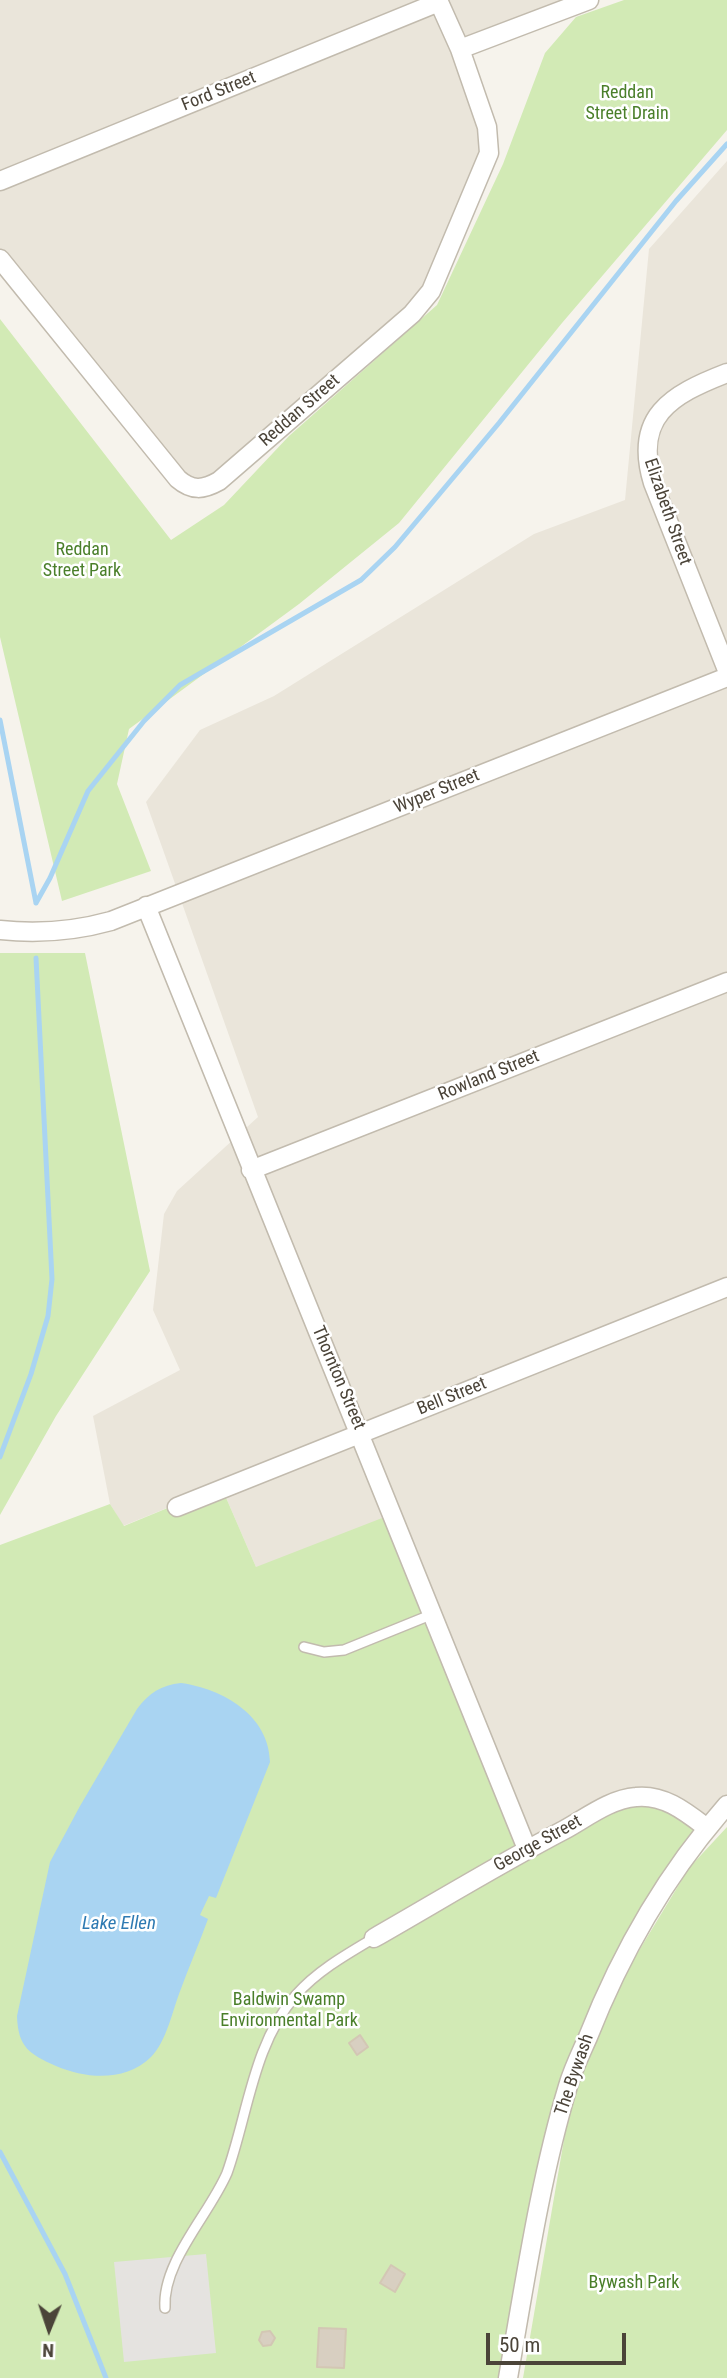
<!DOCTYPE html>
<html>
<head>
<meta charset="utf-8">
<style>
	body { margin:0 }
	#map { position:relative; width:727px; height:2378px; overflow:hidden; background:#f6f3ec; font-family:"Roboto Condensed",sans-serif }
	canvas { display:block }
	.north { position:absolute; left:14px; top:2294px; width:70px; height:70px; -webkit-text-stroke:5px #fff; paint-order:stroke; rotate:182deg; font-size:19px; font-weight:700; line-height:28px; text-align:center; color:#4b4439 }
	.north::after { content:''; display:block; margin:auto; width:24px; height:32px; background:#4b4439; clip-path:polygon(50% 0,100% 100%,50% 72%,0 100%) }
	.scale { position:absolute; left:486px; top:2333px; width:140px; height:32px; box-sizing:border-box; border:4px solid #4b4439; border-top:0; padding-left:9px; font-size:21px; line-height:24px; white-space:nowrap; color:#4b4439; -webkit-text-stroke:5px #fff; paint-order:stroke }
</style>
</head>
<body>
<div id="map">
<canvas width="727" height="2378"></canvas>
<div class="north">N</div>
<div class="scale">50 m</div>
</div>
<script>
const context = document.querySelector('canvas').getContext('2d');
context.lineJoin = 'round';
function fill(path, color) {
  context.fillStyle = color;
  context.fill(path, 'evenodd');
}
function strokePath(path, color, width, dash) {
  context.strokeStyle = color;
  context.lineWidth = width;
  context.lineCap = dash ? 'butt' : 'round';
  context.setLineDash(dash || []);
  context.stroke(path);
}
function write(font, color, halo, rows, align = 'center') {
  context.font = font + ' "Roboto Condensed",sans-serif';
  context.lineWidth = 5;
  context.setLineDash([]);
  context.textBaseline = 'middle';
  context.strokeStyle = halo;
  context.fillStyle = color;
  for (const [text, x, y, turn = 0] of rows) {
    context.save();
    context.translate(x, y);
    context.rotate((+turn || 0) * Math.PI / 180);
    context.textAlign = isNaN(turn) ? turn : align;
    if (halo) context.strokeText(text, 0, 0);
    context.fillText(text, 0, 0);
    context.restore();
  }
}
fill(new Path2D(`
	M0 0H582L456 48 487 140 429 291 217 480 187 485 0 257Z
	M727 161V1802L706 1826 528 1847 256 1567 221 1486 123 1526 110 1504 93 1416 180 1370 153 1310 164 1214 177 1191 258 1117 146 802 200 730 274 696 534 534 625 500 649 249Z`), '#eae5da');
fill(new Path2D(`
	M624 0H727V130L562 323 399 523 299 604 129 729 117 784 151 871 62 901 0 637V319L171 540 224 505 289 436 437 305 503 164 545 53 576 17Z
	M0 953H85L150 1271 56 1416 0 1515Z
	M221 1486 256 1567 395 1513 528 1847 637 1795 706 1826 676 1868 568 2084 505 2378H0V1545L110 1504 124 1526Z
	M727 1827V2378H523L572 2093 626 1972 689 1868Z`), '#d2eab5');
fill(new Path2D(`
	M206 2254 216 2353 124 2362 114 2262Z`), '#e5e3e0');
fill(new Path2D(`
	M181 1683C223 1689 269 1715 270 1762L216 1898 209 1896 200 1915 208 1919C199 1944 188 1969 179 1994 172 2013 166 2042 151 2057 125 2082 87 2079 56 2066 29 2054 18 2047 17 2016L50 1862 80 1806 137 1709C149 1693 161 1685 181 1683Z`), '#a9d4f2');
strokePath(new Path2D(`
	M0 720 36 903
	M36 903 50 878 88 791 144 721 180 685 361 580 395 547 499 423 676 201 727 144
	M0 1457 31 1374 48 1316 52 1279 36 958
	M0 2152 65 2274 106 2378`), '#a9d4f2', 5);
const building = new Path2D(`
	M360 2035 368 2047 357 2055 349 2043Z
	M391 2265 405 2274 395 2292 380 2283Z
	M319 2328 346 2329 344 2368 317 2367Z
	M270 2331 275 2338 271 2345 263 2346 259 2340 262 2332Z`);
fill(building, '#d8cfc1');
strokePath(building, '#d3c7b4', 2);
const lane = new Path2D(`
	M304 1647 324 1652 344 1650 433 1614
	M165 2308C162 2262 209 2215 227 2173 248 2114 253 2044 296 1995 317 1971 347 1954 374 1938`);
const street = new Path2D(`
	M460 49 589 0
	M0 181 439 2
	M0 259 178 479C192 491 203 490 219 481L412 314 431 291 489 153 487 127 460 49 438 0
	M727 373C670 395 633 417 653 483L727 670
	M146 906C271 1222 402 1535 527 1849
	M0 930C37 934 75 931 111 921L727 677
	M251 1170 727 982
	M177 1507 727 1287
	M374 1938C437 1902 499 1864 564 1830 586 1818 610 1799 636 1797 664 1794 686 1812 707 1828
	M508 2378C525 2282 540 2179 568 2086 573 2069 581 2053 588 2037 621 1953 667 1873 727 1805`);
strokePath(lane, '#c2bbae', 12);
strokePath(street, '#c2bbae', 21);
strokePath(lane, '#fff', 9);
strokePath(street, '#fff', 18);
write('18px', '#4b4439', '#fff', [
	["Ford Street",219,92,-22],
	["Reddan Street",300,411,-41],
	["Elizabeth Street",667,512,71],
	["Wyper Street",437,792,-22],
	["Rowland Street",489,1076,-22],
	["Thornton Street",338,1378,67],
	["Bell Street",452,1397,-22],
	["George Street",538,1844,-29],
	["The Bywash",575,2075,-71]
]);
write('18px', '#4a7f2a', '#fff', [
	["Reddan",627,93],
	["Street Drain",627,114],
	["Reddan",82,550],
	["Street Park",82,571],
	["Baldwin Swamp",289,2000],
	["Environmental Park",289,2021],
	["Bywash Park",634,2283]
]);
write('italic 19px', '#2e7ab2', '#fff', [
	["Lake Ellen",119,1924]
]);
</script>
</body>
</html>
